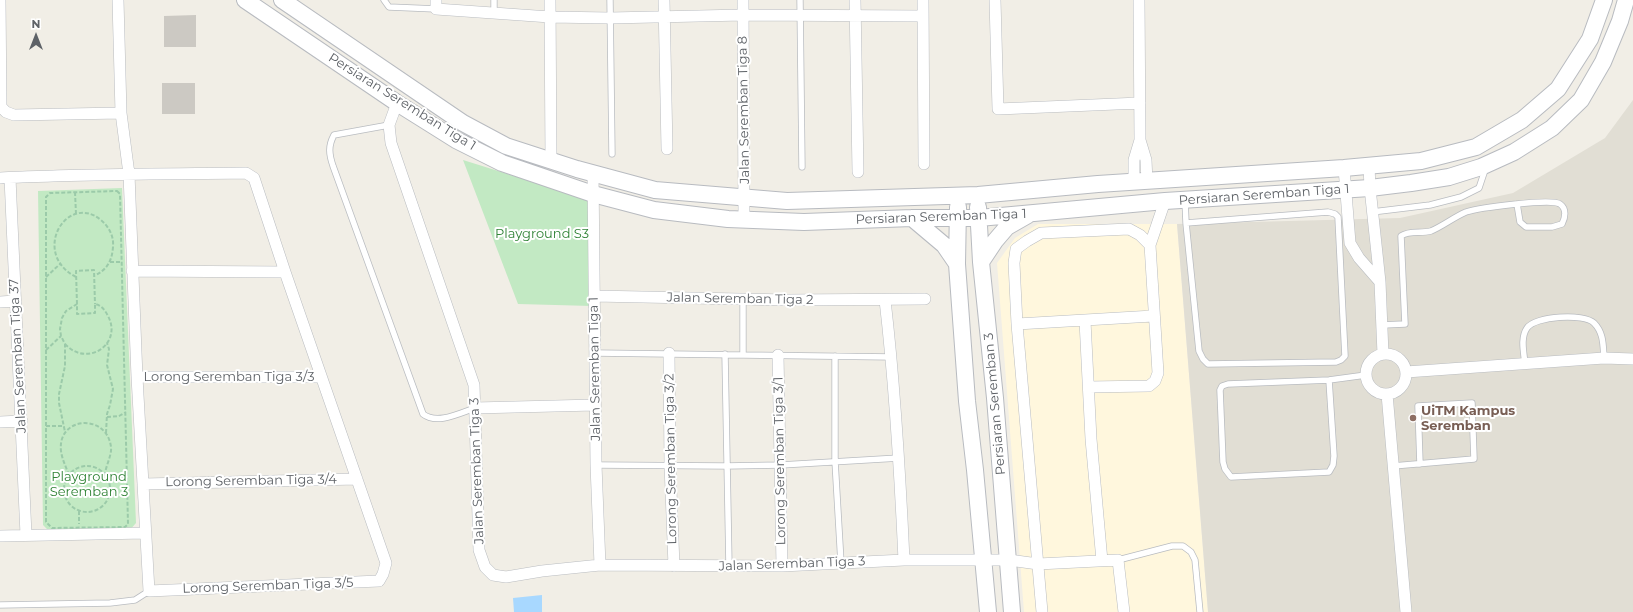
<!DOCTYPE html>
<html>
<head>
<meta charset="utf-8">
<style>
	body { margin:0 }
	#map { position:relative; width:1633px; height:612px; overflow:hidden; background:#f1eee6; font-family:Montserrat,sans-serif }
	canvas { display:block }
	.north { position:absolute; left:16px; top:16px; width:40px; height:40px; -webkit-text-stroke:3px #fff; paint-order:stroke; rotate:0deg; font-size:11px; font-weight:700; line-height:16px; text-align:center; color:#5e6267 }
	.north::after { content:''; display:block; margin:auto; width:14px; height:18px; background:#5e6267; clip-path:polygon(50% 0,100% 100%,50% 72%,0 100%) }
</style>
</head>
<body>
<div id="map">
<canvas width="1633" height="612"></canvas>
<div class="north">N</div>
</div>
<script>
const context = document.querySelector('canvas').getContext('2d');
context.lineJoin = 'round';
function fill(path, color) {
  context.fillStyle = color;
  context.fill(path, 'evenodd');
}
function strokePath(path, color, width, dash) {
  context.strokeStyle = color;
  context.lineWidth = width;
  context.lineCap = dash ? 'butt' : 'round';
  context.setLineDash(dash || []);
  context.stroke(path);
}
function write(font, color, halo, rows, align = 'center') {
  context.font = font + ' Montserrat,sans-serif';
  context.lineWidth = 4;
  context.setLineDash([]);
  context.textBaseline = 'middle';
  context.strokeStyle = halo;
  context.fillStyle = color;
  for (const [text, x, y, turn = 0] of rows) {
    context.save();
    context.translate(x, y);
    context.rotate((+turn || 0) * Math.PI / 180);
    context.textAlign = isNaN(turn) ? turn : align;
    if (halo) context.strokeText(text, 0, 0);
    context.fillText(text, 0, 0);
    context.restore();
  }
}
fill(new Path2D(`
	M1038 224H1177L1208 612H1024L997 263 1015 238Z`), '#fff7dd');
fill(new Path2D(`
	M1633 100V612H1208L1177 224 1400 218 1513 193 1605 138Z`), '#e1ded4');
fill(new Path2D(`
	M463 160 588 199 592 306 518 304Z
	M122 188 136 523 129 531H49L43 525 38 191Z`), '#c2e9c3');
fill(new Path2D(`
	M542 595V612H514L513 598Z`), '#a8d8ff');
fill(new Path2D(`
	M196 15V47H164V16Z
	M162 83H195V114H162Z`), '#ccc9c3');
const lane = new Path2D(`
	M384 0 389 7 436 9
	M494 0V14
	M610 0 612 154
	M800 0 802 167
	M389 125 334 135C328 146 329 154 333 166L423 414C437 425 460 413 475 408
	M1185 200 1186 223 1199 351 1203 359 1208 364 1336 362 1341 360 1345 356 1338 217 1335 214 1328 212 1186 223
	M1372 212 1430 205 1461 197 1479 188 1486 167
	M743 299V354
	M1382 325 1405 324 1401 236C1410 230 1421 234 1431 231 1443 226 1454 217 1466 212 1478 208 1551 198 1560 204 1567 209 1565 218 1562 224L1552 227H1526L1520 222 1517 204
	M595 353 892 357
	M725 354 729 566
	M835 356V461L841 563
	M1525 364C1524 353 1520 338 1527 328 1535 316 1584 313 1594 323 1604 333 1603 346 1604 358
	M1329 380 1334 456 1333 465 1329 472 1231 477 1225 469 1223 462 1220 390 1222 386 1228 384 1329 380 1366 375
	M596 465 726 466 781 465 899 458
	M1393 466 1474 459 1472 403 1418 406 1420 464
	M1118 560 1172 546H1183L1191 552 1195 560 1200 612
	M0 605 110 603 135 600 149 591`);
const street = new Path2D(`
	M0 0 1 107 6 112 14 115 121 113
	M436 0V9L550 17 610 18 743 15 923 16
	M550 0 551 161
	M664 0 667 149
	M743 0 744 220
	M855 0 858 172
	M923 0 924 164
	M995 0 998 109 1140 103
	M397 103 389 125 391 143 474 385 479 550 485 567 493 575 506 577 542 571 600 565 782 566 904 560H1009L1038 564 1118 560 1124 612
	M1140 140 1146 160 1147 182
	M1369 166 1370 188 1380 282 1383 354
	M1344 168 1350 243 1359 258 1380 282
	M593 173 596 465 600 565
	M0 178C82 174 164 174 246 173L254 178 285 272 386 563 383 574 379 581 149 591 137 377 129 174 121 113 118 0
	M10 178 26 535
	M1134 182V160L1140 140 1139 0
	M132 271 285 272
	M594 296 788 300 925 299
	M885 300C895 386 900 473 904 560
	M0 302 15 301
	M1085 321 1091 439 1102 561
	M1017 324 1153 316
	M669 353 670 465 674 566
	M1366 374a20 20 0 1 1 40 0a20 20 0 1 1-40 0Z
	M778 355 782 566
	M1406 372 1604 358 1633 359
	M137 377H321
	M1089 387 1149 386 1155 381 1158 373 1150 245 1165 201
	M1387 394 1406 612
	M475 408 595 405
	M0 422 22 421
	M144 484 357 479
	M0 536 145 533
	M1042 612 1017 324 1014 263 1016 249 1027 241 1041 233 1129 229 1140 235 1150 245`);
const secondary = new Path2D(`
	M245 0 397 103 456 140 502 163 593 194 654 210 728 219 804 222 912 218H979L1165 201 1370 188 1411 183 1449 177 1481 167 1514 152 1552 128 1581 100 1603 62 1620 21 1626 0
	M282 0 463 123 506 146 577 169 655 190 787 201 978 195 1098 184 1344 168 1421 161 1476 147 1522 120 1558 89 1590 39 1604 0
	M958 207 957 264 967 401 975 470 988 612
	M978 207 981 262 995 398 1012 612
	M912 218 944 245 957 264
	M981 262 995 241 1007 227 1028 215`);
strokePath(lane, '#b9bcc0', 7);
strokePath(street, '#b9bcc0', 12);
strokePath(secondary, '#b8bbc0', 18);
strokePath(new Path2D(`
	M117 191 120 194 128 524 125 527 52 528 46 522V197L50 193Z
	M75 192 76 214
	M110 262H122
	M46 277 60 264
	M76 277C30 253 67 192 101 220 109 227 114 236 113 247 112 261 107 270 94 276
	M77 304 76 271 94 270 95 304
	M65 344C87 368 123 344 108 316 105 310 101 305 95 304V313L77 314V304L66 311 62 318 60 329 61 336 65 344V366L59 394V403L65 432
	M46 350 61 336
	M107 417 119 416 126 412
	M46 426H64
	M106 433 107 414 110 405 113 389 107 365 109 349 107 343
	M64 489a23 23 0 1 1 46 0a23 23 0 1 1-46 0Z
	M69 475C66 467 62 459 61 451 57 416 107 413 111 447 112 455 106 465 105 474
	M79 511V524`), '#9bcaa9', 2, [4, 2]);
strokePath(lane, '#fff', 5.5);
strokePath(street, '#fff', 11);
strokePath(secondary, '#fff', 16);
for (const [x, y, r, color] of [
	[1413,418,4,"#8d6e63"]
]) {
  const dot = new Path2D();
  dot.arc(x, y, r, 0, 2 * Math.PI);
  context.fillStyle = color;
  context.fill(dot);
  strokePath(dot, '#fff', 1.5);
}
write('13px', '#5e6267', '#fff', [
	["Persiaran Seremban Tiga 1",402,102,32],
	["Jalan Seremban Tiga 8",744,110,-91],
	["Persiaran Seremban Tiga 1",1264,195,-4],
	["Persiaran Seremban Tiga 1",941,217,-2],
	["Jalan Seremban Tiga 2",740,299,1],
	["Jalan Seremban Tiga 37",18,356,-93],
	["Jalan Seremban Tiga 1",595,369,-91],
	["Lorong Seremban Tiga 3/3",229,377],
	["Persiaran Seremban 3",995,404,-95],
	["Lorong Seremban Tiga 3/2",671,459,-91],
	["Lorong Seremban Tiga 3/1",780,461,-91],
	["Jalan Seremban Tiga 3",477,471,-92],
	["Lorong Seremban Tiga 3/4",251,481,-1],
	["Jalan Seremban Tiga 3",792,564,-2],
	["Lorong Seremban Tiga 3/5",268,586,-2]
]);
write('13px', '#308336', '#fff', [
	["Playground S3",542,234],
	["Playground",89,477],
	["Seremban 3",89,492]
]);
write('bold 13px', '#785e54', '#fff', [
	["UiTM Kampus",1421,411],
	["Seremban",1421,426]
], 'left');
</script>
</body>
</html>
